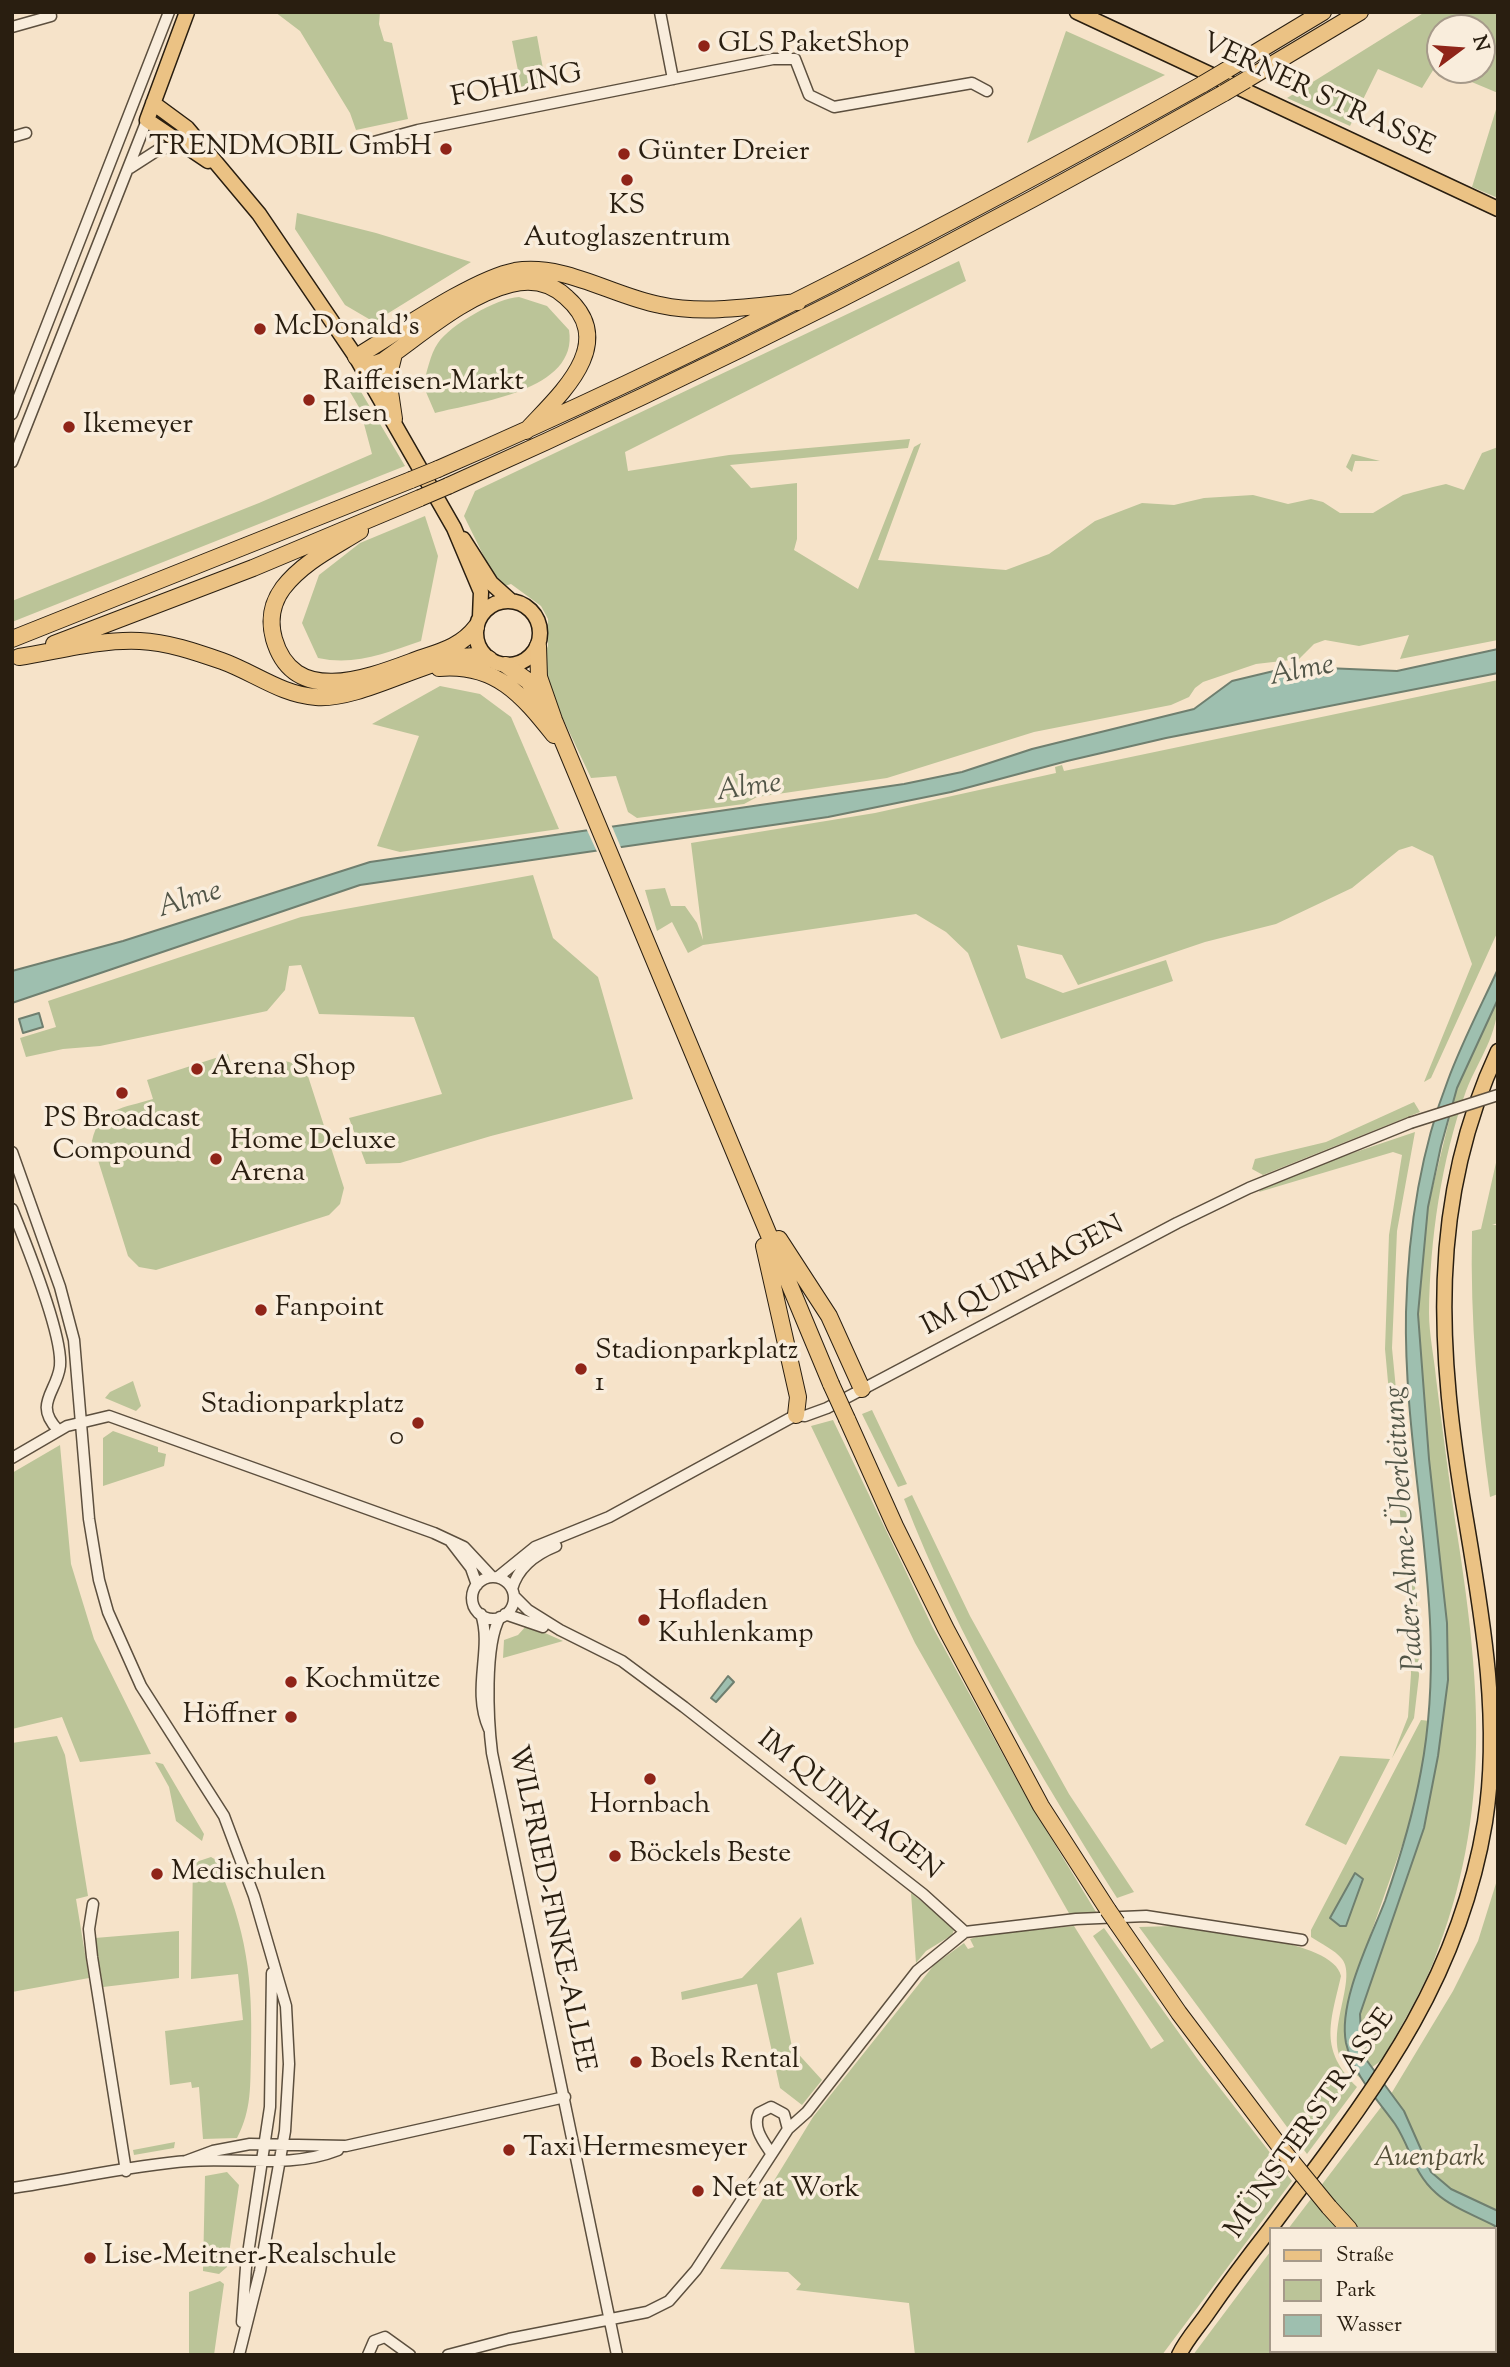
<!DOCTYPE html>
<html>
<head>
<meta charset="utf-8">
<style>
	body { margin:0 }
	#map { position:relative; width:1510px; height:2367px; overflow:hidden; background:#f6e3c9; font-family:"Sorts Mill Goudy",serif }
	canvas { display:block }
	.frame { position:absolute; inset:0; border:14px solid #291e10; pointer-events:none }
	.legend { position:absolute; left:1269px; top:2227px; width:228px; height:126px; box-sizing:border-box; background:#f9eddc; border:2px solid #a69a8a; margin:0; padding:9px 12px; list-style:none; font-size:21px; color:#291e10 }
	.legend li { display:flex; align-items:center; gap:14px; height:35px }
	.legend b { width:35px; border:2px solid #a69a8a }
	.north { position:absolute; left:1426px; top:14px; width:70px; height:70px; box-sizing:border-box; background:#f9eddc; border:2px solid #a69a8a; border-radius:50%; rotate:74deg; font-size:19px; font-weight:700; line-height:28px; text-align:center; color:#291e10 }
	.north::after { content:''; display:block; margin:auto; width:24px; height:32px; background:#8f2418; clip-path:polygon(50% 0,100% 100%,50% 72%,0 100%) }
</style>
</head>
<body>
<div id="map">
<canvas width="1510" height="2367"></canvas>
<div class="frame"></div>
<ul class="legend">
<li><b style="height:9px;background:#ebc284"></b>Straße</li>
<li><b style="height:19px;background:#bbc498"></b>Park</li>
<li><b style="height:19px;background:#9ebfaf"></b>Wasser</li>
</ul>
<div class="north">N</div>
</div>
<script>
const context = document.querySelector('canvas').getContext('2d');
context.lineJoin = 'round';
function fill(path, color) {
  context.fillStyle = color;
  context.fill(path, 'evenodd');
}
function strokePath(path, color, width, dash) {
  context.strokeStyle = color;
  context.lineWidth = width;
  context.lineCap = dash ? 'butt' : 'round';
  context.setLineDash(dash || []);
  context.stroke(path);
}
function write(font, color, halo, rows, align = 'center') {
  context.font = font + ' "Sorts Mill Goudy",serif';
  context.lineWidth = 7;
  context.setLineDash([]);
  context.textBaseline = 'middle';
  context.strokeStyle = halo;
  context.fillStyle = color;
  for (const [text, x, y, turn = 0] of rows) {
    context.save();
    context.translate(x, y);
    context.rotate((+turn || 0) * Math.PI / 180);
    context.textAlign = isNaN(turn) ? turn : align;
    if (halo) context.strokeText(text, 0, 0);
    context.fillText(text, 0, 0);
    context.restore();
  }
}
fill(new Path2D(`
	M275 12H380L379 24 384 41 392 43 408 119 356 130 350 113 300 31Z
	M1425 12H1498V93L1443 70H1482V28H1440V69L1435 67 1422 88 1378 69 1350 126 1287 98Z
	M1066 31 1165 75 1027 143Z
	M537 36 546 85 522 90 512 41Z
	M1498 103V198L1472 187Z
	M297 213 376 233 471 262 374 322 345 305 295 229Z
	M959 261 966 281 625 452 628 471 729 455 910 439 908 448 730 465 751 488 797 483V539L794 550 858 589 914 447 921 443 878 560 1006 570 1049 554 1095 521 1142 503 1174 505 1204 498 1253 495 1288 504 1311 499 1323 502 1340 513H1373L1403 495 1433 487 1446 484 1464 490 1482 453 1498 447V640L1400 659 1409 635 1359 646 1325 640 1314 644 1299 659 1256 664 1203 682 1195 688 1189 697 1171 705 1034 732 887 778 757 797 744 804 637 818 628 812 616 776 591 778 550 691 542 659 548 646V619L541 606 511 584 505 586 490 569 464 516 475 491Z
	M519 297 547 306 569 330C579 391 477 402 435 413L423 385C427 373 430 354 438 343 450 325 497 298 519 297Z
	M351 375 405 466 12 622V601L259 503 372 454 360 409 343 380Z
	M1352 454 1380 461H1355L1352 472 1346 467Z
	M425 516 438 556 421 641C386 653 355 666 318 658L302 623 319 575 360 543Z
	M1498 680V931L1431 1078 1424 1082 1472 964 1433 856 1412 846 1399 850 1352 888 1276 924 1205 942 1078 985 1062 955 1017 945 1026 978 1063 993 1166 960 1173 981 1001 1039 968 953 946 932 916 914 703 945 688 953 672 922 657 931 645 890 665 888 671 906H685L697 923 703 940 691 843 875 813 1056 773 1055 767 1062 765 1064 771Z
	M440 686 480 694 511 717 559 829 400 852 377 846 419 736 372 724Z
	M533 875 553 938 598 977 633 1099 491 1136 400 1163 366 1164 349 1118 442 1094 414 1017 319 1014 301 965 289 966 285 990 267 1011 100 1046 63 1049 26 1057 20 1038 56 1027 48 1001 301 917Z
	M1498 999C1498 1036 1479 1058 1466 1091 1441 1161 1430 1239 1429 1313 1429 1334 1434 1357 1436 1378 1442 1425 1448 1473 1455 1520 1480 1677 1494 1811 1433 1963 1419 1997 1400 2028 1382 2060L1371 2068 1362 2054 1360 2014 1424 1828 1438 1756 1448 1680 1447 1623 1429 1459 1418 1314 1428 1207 1457 1088Z
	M228 1054 234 1073C263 1064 282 1050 307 1073L344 1188 340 1204 329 1215 156 1270 139 1267 128 1256 92 1141C99 1108 124 1108 153 1099L147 1080Z
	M1414 1102 1420 1112 1263 1175 1252 1169 1255 1159 1326 1142Z
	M1415 1132 1397 1231 1392 1348 1418 1618 1419 1676 1414 1718 1392 1758 1408 1717 1411 1674 1410 1623 1385 1349 1389 1235 1402 1155 1393 1152 1259 1192 1262 1188 1326 1162Z
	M1498 1154V1223L1492 1225H1498V1494L1490 1497C1478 1408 1470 1321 1472 1231L1481 1229Z
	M133 1381 141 1406 136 1411 105 1398 110 1392Z
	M872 1410 907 1484 898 1487 862 1414Z
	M833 1420 932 1626 1029 1802 1096 1912 1070 1915 915 1643 811 1426Z
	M113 1431 158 1447V1452L166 1454 164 1466 103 1486V1438Z
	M60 1445 71 1564 94 1639 151 1754 80 1762 62 1717 12 1729V1473Z
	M912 1495 970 1616 1069 1794 1134 1892 1117 1898C1037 1771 958 1639 904 1499Z
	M527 1625 563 1641 503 1658 504 1640 518 1635Z
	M1421 1720 1430 1721 1412 1817 1359 1967 1347 2012 1350 2058 1363 2080C1357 2075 1347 2069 1343 2062 1324 2034 1358 1979 1342 1959 1335 1950 1320 1943 1311 1937V1930Z
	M57 1736 65 1755 88 1896 76 1899 89 1978 12 1992V1743Z
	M1340 1756 1390 1759 1346 1845 1305 1825Z
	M155 1762 163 1764 204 1834 202 1841 176 1821 169 1787Z
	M211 1857 216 1860C247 1931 253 1978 251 2054 250 2086 252 2109 237 2138L203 2139 199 2087 192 2088 191 2082 170 2085 165 2031 243 2020 238 1974 191 1979 193 1863Z
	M1498 1877V2355H1497L1493 2351 1494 2229H1288L1391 2094 1453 1991 1478 1941Z
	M911 1893 947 1921 954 1930 952 1935 926 1951 916 1963Z
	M801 1917 814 1964 777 1973 792 2047 822 2080 802 2105 780 2088 757 1984 682 2000 681 1992 742 1978Z
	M1074 1926 1151 2049 1164 2041 1093 1936 1104 1928 1199 2061 1292 2181 1162 2355H915L909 2303 796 2290 801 2284 788 2272 720 2269 813 2117 934 1965 964 1943 968 1949 974 1947 970 1939 983 1935Z
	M1173 1926C1206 1931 1334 1939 1341 1976 1330 2024 1319 2049 1357 2087L1307 2154 1139 1927Z
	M179 1931V1978L103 1987 95 1938Z
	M175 2142 174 2148 134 2155 133 2150Z
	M227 2172 239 2185 227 2267 219 2274 203 2271 205 2176Z
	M1270 2252V2351H1437L1433 2355H1193Z
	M220 2281 224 2284 214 2355H189V2292Z`), '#bbc498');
const water = new Path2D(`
	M1498 649V673L1166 738 1067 761 951 792 828 817 360 885 12 1003V971L123 941 370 862 904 784 962 772 1032 749 1194 709 1232 681 1278 670 1326 668 1397 671Z
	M1498 969V999L1457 1088 1441 1146 1428 1207 1418 1314 1429 1459 1447 1623 1448 1680 1438 1756 1424 1828 1360 2014 1362 2054 1404 2111 1431 2172 1451 2189 1498 2211V2268L1494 2271 1495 2226C1476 2216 1451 2207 1436 2193 1413 2173 1411 2148 1395 2124 1377 2099 1353 2074 1346 2043 1338 2002 1370 1940 1385 1901 1400 1858 1413 1815 1421 1771 1451 1613 1403 1469 1406 1312 1408 1235 1420 1152 1448 1080 1462 1042 1481 1006 1498 969Z
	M39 1013 43 1027 23 1033 19 1019Z
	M728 1676 734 1682 716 1702 711 1698Z
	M1355 1873 1363 1879 1346 1926H1340L1330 1918Z`);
fill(water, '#9ebfaf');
strokePath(water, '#6f7f6f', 2);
fill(new Path2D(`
	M611 824 622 850 598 854 586 828Z`), '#f6e3c9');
const minor = new Path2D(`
	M660 12 673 79
	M12 27 51 16
	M12 137 26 133
	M370 143 418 130 773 59H795L809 95 834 107 972 83 987 91
	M130 168 161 148H187
	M12 414 169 12
	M12 462 147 120
	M12 1152 60 1287 74 1340 89 1519 99 1580 108 1612 141 1686 224 1816 254 1896 286 2006 289 2064 285 2131 260 2271 239 2355
	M12 1209C25 1241 63 1334 60 1366 57 1392 33 1404 58 1430
	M12 1458 67 1426 109 1416 434 1533 464 1547 492 1577
	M451 1542 471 1568 477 1585
	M498 1577 535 1547 609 1517 796 1415 805 1416 827 1408 1177 1223 1249 1188 1410 1123
	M472 1598a21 21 0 1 1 42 0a21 21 0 1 1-42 0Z
	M512 1589C518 1567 536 1554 556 1546
	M514 1596 528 1610 560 1630 622 1661 684 1707 923 1894 965 1932
	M481 1614C493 1650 471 1688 489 1729
	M505 1614 543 1627
	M500 1617C484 1645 488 1721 492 1753L617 2355
	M93 1904 89 1929 92 1957 126 2171
	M788 2129 807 2112 917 1971 965 1932 1076 1919 1146 1916 1302 1940
	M186 2161 213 2151 250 2144 346 2146 565 2097
	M12 2188C69 2180 132 2165 188 2161 239 2157 290 2169 338 2150
	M242 2322 246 2267 270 2107 272 1973
	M368 2355 374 2341 385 2337 410 2355
	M448 2355 509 2339 647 2312 669 2301 696 2270 788 2129 784 2114 771 2107 759 2113C752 2127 763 2141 771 2153`);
const major = new Path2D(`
	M187 12 147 120 208 161
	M1077 12 1498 209
	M153 103 187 128 259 214 356 357 454 528 481 592 480 617
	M463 539 491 583 511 601
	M476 633a32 32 0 1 1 64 0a32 32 0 1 1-64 0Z
	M1179 2355C1186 2340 1198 2327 1207 2314 1227 2285 1248 2257 1270 2229 1368 2097 1457 1990 1485 1822 1501 1720 1482 1615 1465 1514 1438 1354 1427 1203 1498 1051`);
const highway = new Path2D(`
	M1225 71 1323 12
	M1246 80 1360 12
	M394 354 388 378 394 419
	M526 431C558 396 620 344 566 297 551 283 531 279 511 284 465 295 422 334 383 361L372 365 356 357C396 333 473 279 515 271 565 263 612 296 660 305 705 315 752 306 798 302
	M438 469C701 355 953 224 1203 84
	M448 486C713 368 971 237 1224 93
	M360 531C333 548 303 562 283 588 272 603 269 621 274 639 294 708 370 677 416 660 439 652 461 647 476 627
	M12 639 411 480
	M54 644 253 568 420 498
	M538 646 539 677 554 720 831 1384
	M19 657C58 651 100 639 140 641 167 642 196 652 222 661 253 672 282 695 316 697 368 701 448 643 489 659
	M506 665 528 681 542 700
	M439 668C496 663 522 695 554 735
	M779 1239 829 1316 862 1389
	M764 1246 798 1397 796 1415
	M847 1419 895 1526 946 1629 1041 1806 1108 1910
	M1117 1923 1179 2013 1284 2152
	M1329 2207 1349 2229
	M1468 2351 1472 2355`);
strokePath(minor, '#5c4f3e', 13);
strokePath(major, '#291e10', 17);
strokePath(highway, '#291e10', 18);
strokePath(minor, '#f9eddc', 10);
strokePath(major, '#ebc284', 14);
strokePath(highway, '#ebc284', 16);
const minorBridge = new Path2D(`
	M1410 1123 1498 1095`);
const highwayBridge = new Path2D(`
	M1203 84 1225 71
	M1224 93 1246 80
	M411 480 438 469
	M420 498 448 486
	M831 1384 847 1419
	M1108 1910 1117 1923
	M1284 2152 1329 2207`);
strokePath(minorBridge, '#5c4f3e', 13, []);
strokePath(highwayBridge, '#291e10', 18, []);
strokePath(minorBridge, '#f9eddc', 10);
strokePath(highwayBridge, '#ebc284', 16);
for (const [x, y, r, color] of [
	[704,46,7,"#8f2418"],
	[446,149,7,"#8f2418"],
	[624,154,7,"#8f2418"],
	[627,180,7,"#8f2418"],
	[260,329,7,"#8f2418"],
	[309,400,7,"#8f2418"],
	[69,427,7,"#8f2418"],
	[197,1069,7,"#8f2418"],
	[122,1093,7,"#8f2418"],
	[216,1159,7,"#8f2418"],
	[261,1310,7,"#8f2418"],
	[581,1369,7,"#8f2418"],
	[418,1423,7,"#8f2418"],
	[644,1620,7,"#8f2418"],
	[291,1682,7,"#8f2418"],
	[291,1717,7,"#8f2418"],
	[650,1779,7,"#8f2418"],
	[615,1856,7,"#8f2418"],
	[157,1874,7,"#8f2418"],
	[636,2062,7,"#8f2418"],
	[509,2150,7,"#8f2418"],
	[698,2191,7,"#8f2418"],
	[90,2258,7,"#8f2418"]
]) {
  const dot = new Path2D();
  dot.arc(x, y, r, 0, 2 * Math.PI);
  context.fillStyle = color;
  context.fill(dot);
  strokePath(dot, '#f9eddc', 2.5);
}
write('28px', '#291e10', '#f9eddc', [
	["GLS PaketShop",718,46],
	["TRENDMOBIL GmbH",432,149,"right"],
	["Günter Dreier",638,154],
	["KS",627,208,"center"],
	["Autoglaszentrum",627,240,"center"],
	["McDonald's",274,329],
	["Raiffeisen-Markt",323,384],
	["Elsen",323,416],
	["Ikemeyer",83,427],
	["Arena Shop",211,1069],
	["PS Broadcast",122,1121,"center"],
	["Compound",122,1153,"center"],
	["Home Deluxe",230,1143],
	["Arena",230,1175],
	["Fanpoint",275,1310],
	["Stadionparkplatz",595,1353],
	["1",595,1385],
	["Stadionparkplatz",404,1407,"right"],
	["0",404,1439,"right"],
	["Hofladen",658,1604],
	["Kuhlenkamp",658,1636],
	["Kochmütze",305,1682],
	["Höffner",277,1717,"right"],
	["Hornbach",650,1807,"center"],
	["Böckels Beste",629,1856],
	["Medischulen",171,1874],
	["Boels Rental",650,2062],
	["Taxi Hermesmeyer",523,2150],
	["Net at Work",712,2191],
	["Lise-Meitner-Realschule",104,2258]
], 'left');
write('28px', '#291e10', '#f9eddc', [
	["FOHLING",517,88,-11],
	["VERNER STRASSE",1317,97,25],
	["IM QUINHAGEN",1024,1278,-28],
	["IM QUINHAGEN",848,1807,38],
	["WILFRIED-FINKE-ALLEE",549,1909,78],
	["MÜNSTERSTRASSE",1312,2125,-55]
]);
write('italic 28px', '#555039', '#f9eddc', [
	["Auenpark",1429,2160]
]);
write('italic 30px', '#525648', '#f9eddc', [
	["Alme",1302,673,-11],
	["Alme",749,790,-8],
	["Alme",190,902,-17],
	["Pader-Alme-Überleitung",1407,1528,-94]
]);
</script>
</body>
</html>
